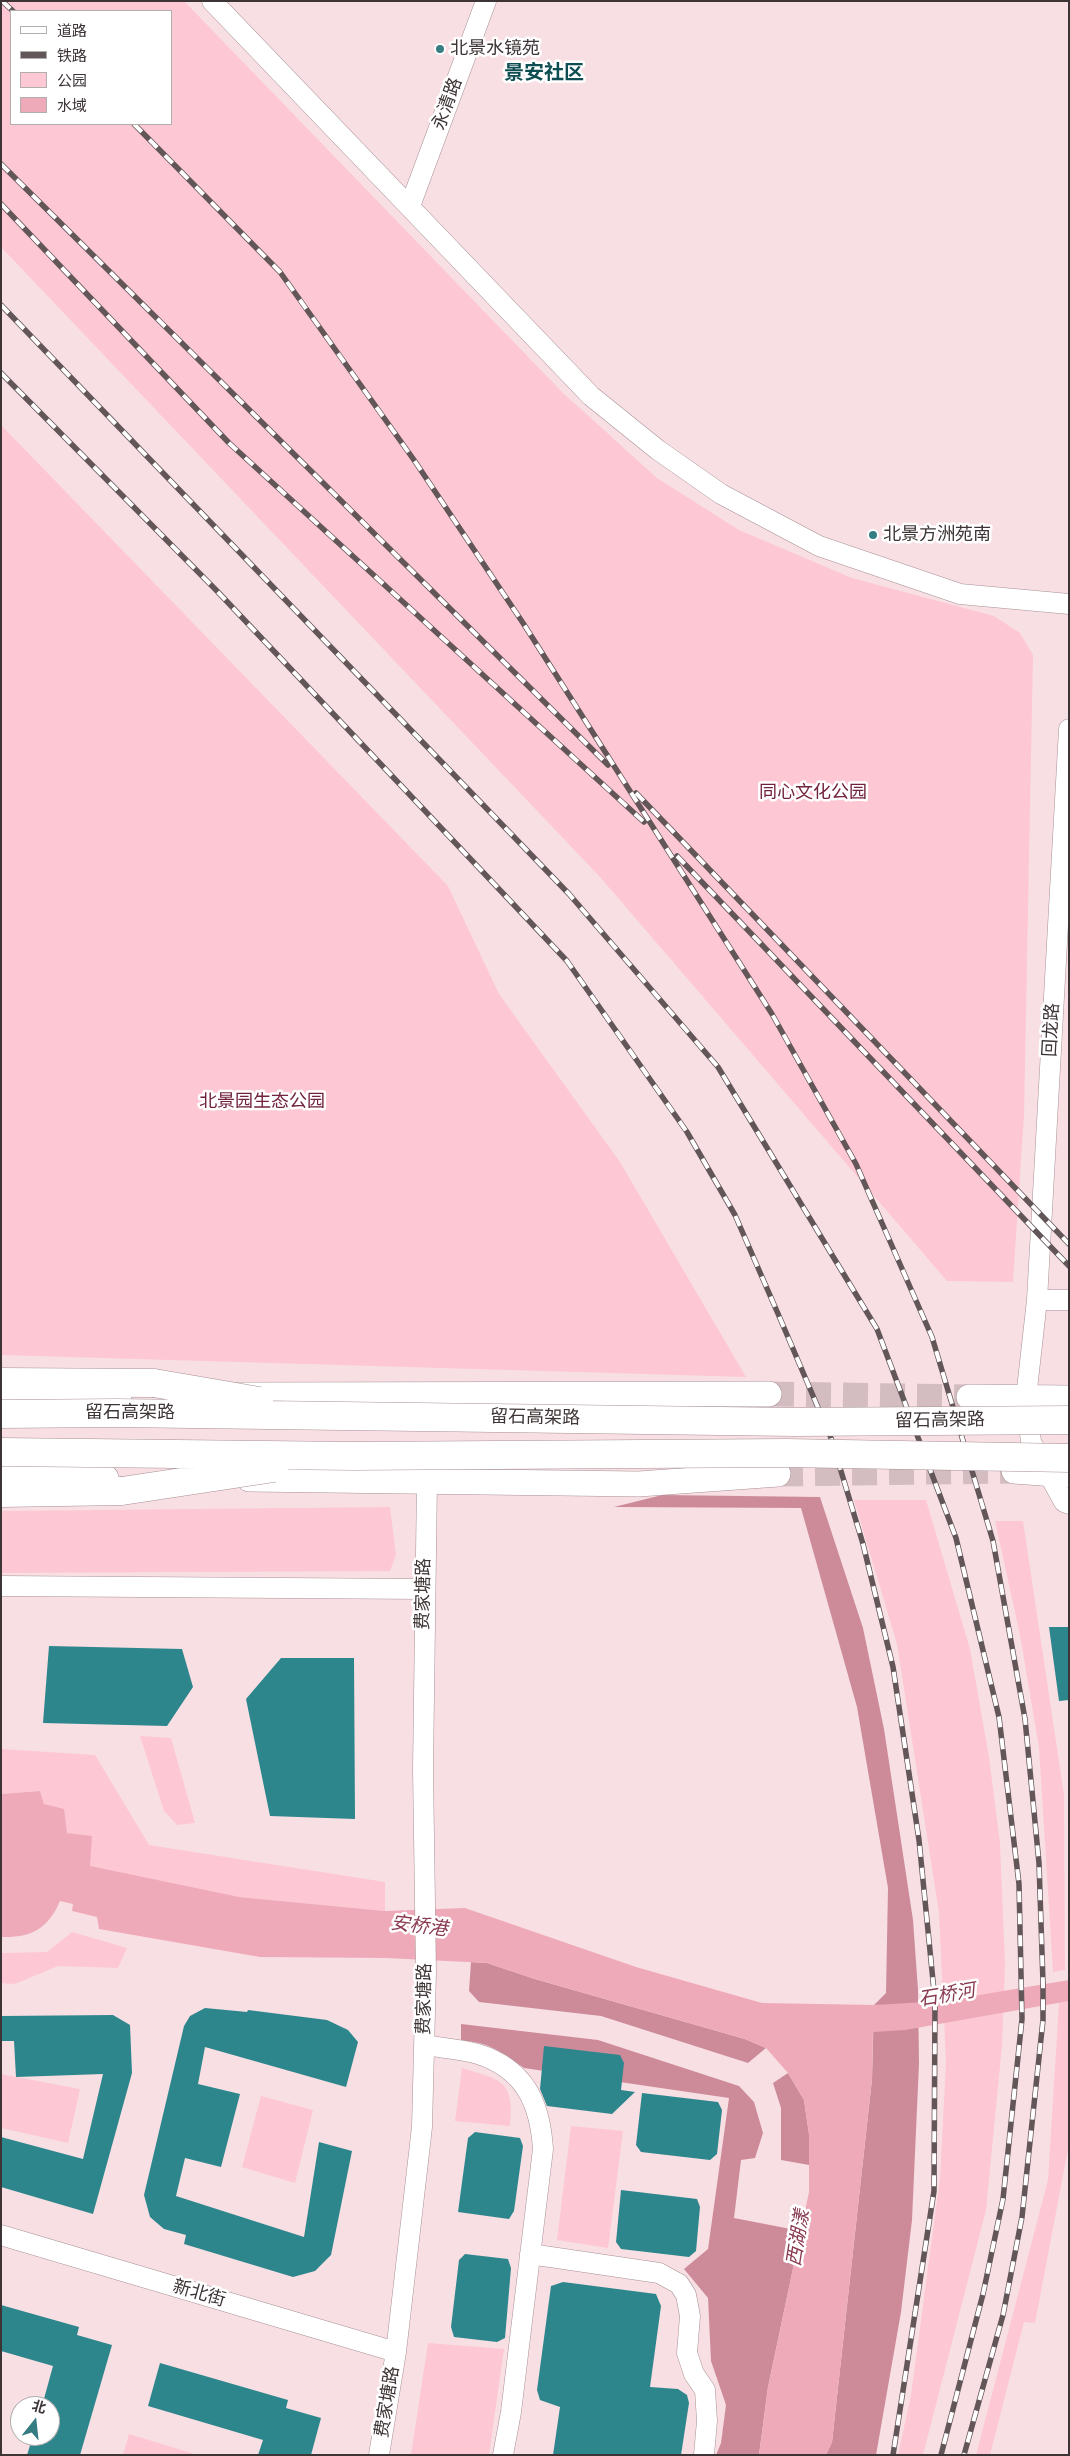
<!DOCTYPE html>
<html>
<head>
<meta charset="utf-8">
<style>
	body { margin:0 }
	#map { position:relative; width:1070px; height:2456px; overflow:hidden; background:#f8dfe4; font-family:Signika,"Noto Sans SC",sans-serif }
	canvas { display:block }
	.frame { position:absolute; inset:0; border:2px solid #3d3435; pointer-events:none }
	.legend { position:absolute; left:10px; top:10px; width:162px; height:115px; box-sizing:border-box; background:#fff; border:1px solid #b1aeae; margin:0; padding:6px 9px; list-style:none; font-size:15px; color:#3d3435 }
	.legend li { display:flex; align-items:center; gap:10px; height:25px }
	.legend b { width:25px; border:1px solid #b1aeae }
	.north { position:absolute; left:10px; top:2396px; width:50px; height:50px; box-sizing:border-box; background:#fff; border:1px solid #b1aeae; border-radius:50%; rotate:16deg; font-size:14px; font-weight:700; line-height:20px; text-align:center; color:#3d3435 }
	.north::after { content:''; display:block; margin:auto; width:18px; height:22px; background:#357d83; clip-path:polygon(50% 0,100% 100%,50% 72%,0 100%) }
</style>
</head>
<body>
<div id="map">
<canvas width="1070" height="2456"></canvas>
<div class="frame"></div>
<ul class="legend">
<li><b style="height:6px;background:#fff"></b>道路</li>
<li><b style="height:6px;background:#625658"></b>铁路</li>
<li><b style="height:14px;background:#fdc8d3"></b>公园</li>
<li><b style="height:14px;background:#efaab9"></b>水域</li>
</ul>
<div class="north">北</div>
</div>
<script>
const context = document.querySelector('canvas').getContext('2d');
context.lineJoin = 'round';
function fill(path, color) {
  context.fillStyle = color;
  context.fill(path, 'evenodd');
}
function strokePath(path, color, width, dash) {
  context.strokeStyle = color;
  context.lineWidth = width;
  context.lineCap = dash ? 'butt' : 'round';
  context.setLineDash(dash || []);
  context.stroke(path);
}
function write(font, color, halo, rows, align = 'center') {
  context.font = font + ' Signika,"Noto Sans SC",sans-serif';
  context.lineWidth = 5;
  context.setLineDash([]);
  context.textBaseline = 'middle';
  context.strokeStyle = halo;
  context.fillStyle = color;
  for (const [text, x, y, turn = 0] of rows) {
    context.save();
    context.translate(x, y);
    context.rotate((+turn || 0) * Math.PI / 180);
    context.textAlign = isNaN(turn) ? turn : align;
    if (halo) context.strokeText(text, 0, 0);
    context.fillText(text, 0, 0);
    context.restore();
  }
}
fill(new Path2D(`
	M1 1H184L563 393 657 478 739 530 852 578 994 616 1020 633 1033 655 1024 1115 1013 1282 947 1281 600 877 1 247ZM11 11H171V124H11Z
	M1 425 448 886 499 994 620 1162 746 1377 1 1355Z
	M854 1500H926L970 1649 989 1757 1000 1843 1005 1964 1002 2046 986 2210 923 2455H898L911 2395 940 2178 946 2062 939 1913 897 1644Z
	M390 1507 396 1555 390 1571 1 1573V1511Z
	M995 1521H1023L1064 1795 1065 1970 1053 1972 1039 1748 1020 1635Z
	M140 1736 171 1738 195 1823 177 1825 164 1811Z
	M1 1749 95 1755 149 1845 385 1882V1911L239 1897 85 1890 67 1833 44 1804 40 1791 1 1794Z
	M72 1932 127 1948 118 1968 58 1966 15 1984 1 1983V1953L47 1952Z
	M1069 2001V2144L1035 2323 1024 2322 990 2455H976L1048 2180 1059 2003Z
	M462 2068C501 2080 515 2080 510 2126L455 2121Z
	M1 2074 80 2089 68 2143 1 2128Z
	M261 2096 313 2110 295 2183 242 2167Z
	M571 2126 623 2131 608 2248 557 2240Z
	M428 2343 504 2349 489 2455H411Z
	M129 2434 198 2455H123Z`), '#fdc8d3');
fill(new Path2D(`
	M662 1495 820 1497 863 1628 884 1729 913 1920 918 1990 919 2064 912 2220 901 2312 876 2455H826L832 2442 872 2079 874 2005 886 1993 888 1888 857 1707 801 1508 614 1507Z
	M471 1962 487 1963 535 1979 745 2039 766 2048 748 2063 601 2016 479 2002 469 1991Z
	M461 2024 598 2040 739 2086 754 2102 763 2133 755 2158 741 2160 734 2218 801 2231 768 2387 759 2455H716L721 2443 726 2405 711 2361 708 2298 684 2269 708 2249 729 2098 524 2068C503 2053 488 2041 461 2041Z
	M788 2073 804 2100 809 2134V2165L781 2160V2108L773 2083Z`), '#cd8b9a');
fill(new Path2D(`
	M40 1791 44 1804 64 1809 67 1833 92 1836 90 1866 239 1897 385 1911 465 1908 636 1967 762 2003 874 2005 943 2001 1069 1980V2001L905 2030 873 2032 872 2079 832 2442 826 2455H759L768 2387 809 2192V2134L804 2100 788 2073 766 2048 745 2039 535 1979 487 1963 386 1958 260 1957 99 1929 97 1917 72 1911 73 1904 60 1901C48 1929 31 1938 1 1937V1794Z`), '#efaab9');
fill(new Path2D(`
	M1049 1627H1069V1700L1059 1701Z
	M49 1646 182 1649 193 1687 167 1726 43 1723Z
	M281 1658H354L355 1819 270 1816 246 1699Z
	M205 2008 247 2012 248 2010 327 2020 348 2030 358 2042 346 2087 205 2047 198 2084 240 2094 221 2167 185 2158 176 2196 304 2237 319 2142 352 2151 331 2255 315 2271 293 2277 184 2244 186 2235 164 2229 150 2217 144 2195 184 2026 190 2016Z
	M113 2015 130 2025 132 2073 93 2214 1 2187V2137L83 2159 103 2074 16 2077 14 2041H1V2016Z
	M544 2046 620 2055 624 2063 621 2090 635 2092 612 2114 547 2106 540 2089Z
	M642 2093 718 2102 722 2110 717 2154 710 2160 641 2152 636 2145Z
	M475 2132 520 2138 523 2146 514 2211 509 2219 458 2212 468 2138Z
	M621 2190 697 2199 700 2207 696 2251 689 2257 621 2249 616 2242Z
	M465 2254 508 2259 511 2268 505 2338 497 2342 454 2337 451 2327 459 2260Z
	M563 2282 656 2294 661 2306 650 2387 678 2389 687 2395 689 2403 681 2455H553L560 2407 540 2400 537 2390 551 2286Z
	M1 2305 79 2327 77 2335 112 2345 80 2455H27L33 2436H50V2406H42L53 2366 1 2351Z
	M160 2363 288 2400 286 2408 321 2418 311 2455H258L263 2440 148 2406Z`), '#2d868c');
strokePath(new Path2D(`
	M769 1394 969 1397
	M778 1474 1014 1471`), '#d3bdc1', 25, [25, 12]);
const minor = new Path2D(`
	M212 1 591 396 658 450 721 494 819 546 960 594 1069 604
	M410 206 486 1
	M1069 729 1037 1300 1026 1398 1031 1442 1064 1502 1069 1504
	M1037 1300H1069
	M1 1586 424 1589
	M424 2045C442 2048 461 2049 478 2054 525 2069 540 2103 543 2149L511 2412 503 2455
	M1 2235 396 2352
	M530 2254 659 2273 679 2284 686 2295 690 2316 687 2353 694 2374 705 2390 707 2421 704 2455
	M379 2455 396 2352 422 2127 426 1972 423 1769 427 1481`);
const major = new Path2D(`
	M237 1395 769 1394
	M1 1397 119 1396
	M969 1397 1069 1398
	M1014 1471 1069 1475
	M1 1478H106
	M249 1479 639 1484 778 1474`);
const highway = new Path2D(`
	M1 1382 154 1383
	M1 1493 122 1491`);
strokePath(minor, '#a79095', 21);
strokePath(major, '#a79095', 26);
strokePath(highway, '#a79095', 29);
strokePath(minor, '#fff', 20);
strokePath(major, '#fff', 25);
strokePath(highway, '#fff', 28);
const rail = new Path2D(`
	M2 1 13 11
	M134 124 280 272 414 460 523 623 772 1014 856 1164 932 1337 993 1541 1025 1719 1039 1863 1043 1983V2020L1022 2217 1003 2315 964 2455
	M1 164 608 765
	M1 204 229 443 644 822
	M1 305 569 894 718 1067 877 1329 956 1538 999 1717 1019 1884 1022 2019 1003 2199 983 2294 941 2455
	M1 373 217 591 567 961 687 1132 735 1215 779 1316 831 1438 863 1544 893 1667 919 1840 935 2001 934 2191 893 2455
	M636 793 1069 1244
	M677 856 1069 1266`);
strokePath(rail, '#625658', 5.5);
strokePath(rail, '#fff', 4, [11]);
const highwayBridge = new Path2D(`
	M154 1383 259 1401
	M1 1414 116 1413 795 1422 1069 1420
	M1 1452 353 1456 786 1453 1069 1458
	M122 1491 274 1468`);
strokePath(highwayBridge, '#a79095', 29, []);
strokePath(highwayBridge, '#fff', 28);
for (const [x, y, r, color] of [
	[440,49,5,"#357d83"],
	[873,535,5,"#357d83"]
]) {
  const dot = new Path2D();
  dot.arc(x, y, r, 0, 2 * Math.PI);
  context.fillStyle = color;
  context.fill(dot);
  strokePath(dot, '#fff', 2);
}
write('18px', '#3d3435', '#fff', [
	["北景水镜苑",450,49],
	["北景方洲苑南",883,535]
], 'left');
write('18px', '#3d3435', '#fff', [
	["永清路",448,104,-70],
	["回龙路",1052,1030,-87],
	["留石高架路",130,1413],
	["留石高架路",535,1418,1],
	["留石高架路",940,1421,-1],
	["费家塘路",424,1594,-89],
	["费家塘路",425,1999,-89],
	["新北街",199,2294,16],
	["费家塘路",388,2402,-81]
]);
write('18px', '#71233b', '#fff', [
	["同心文化公园",813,793],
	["北景园生态公园",262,1102]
]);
write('italic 19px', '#88384f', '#fff', [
	["安桥港",419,1927,7],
	["石桥河",947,1996,-10],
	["西湖漾",799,2238,-81]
]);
write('bold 20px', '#0e4d51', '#fff', [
	["景安社区",544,74]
]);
</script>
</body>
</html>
